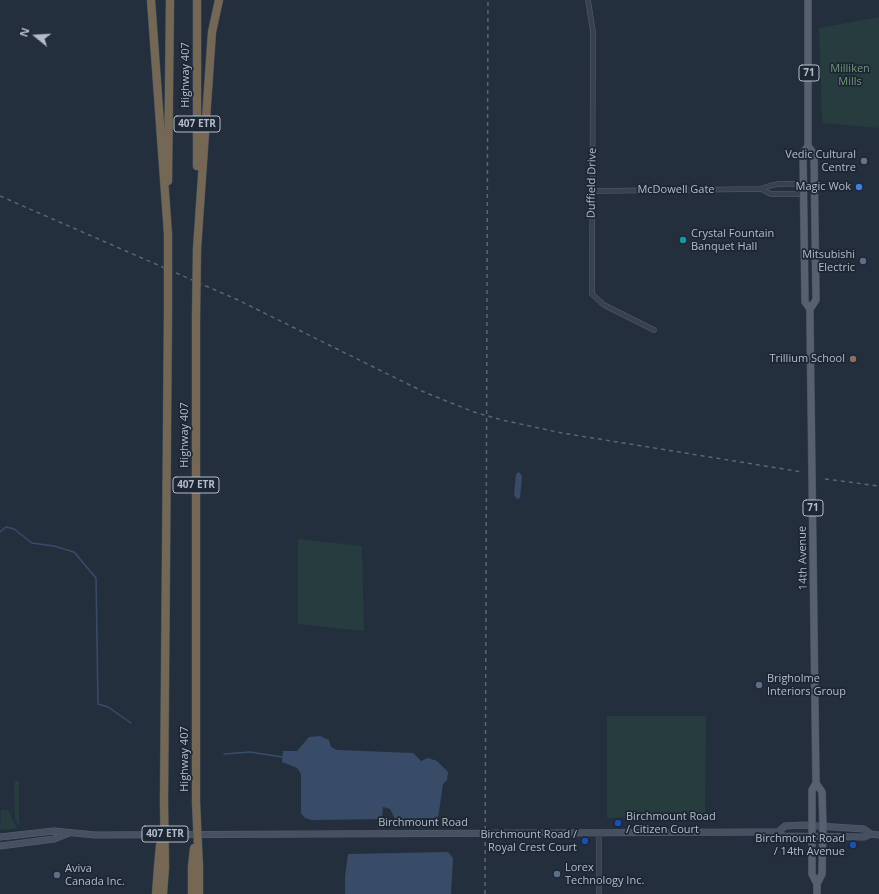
<!DOCTYPE html>
<html>
<head>
<meta charset="utf-8">
<style>
	body { margin:0 }
	#map { position:relative; width:879px; height:894px; overflow:hidden; background:#242f3e; font-family:"Open Sans",sans-serif }
	canvas { display:block }
	.north { position:absolute; left:16px; top:16px; width:40px; height:40px; -webkit-text-stroke:3px #1d2633; paint-order:stroke; rotate:288deg; font-size:11px; font-weight:700; line-height:16px; text-align:center; color:#b4bcc9 }
	.north::after { content:''; display:block; margin:auto; width:14px; height:18px; background:#b4bcc9; clip-path:polygon(50% 0,100% 100%,50% 72%,0 100%) }
</style>
</head>
<body>
<div id="map">
<canvas width="879" height="894"></canvas>
<div class="north">N</div>
</div>
<script>
const context = document.querySelector('canvas').getContext('2d');
context.lineJoin = 'round';
function fill(path, color) {
  context.fillStyle = color;
  context.fill(path, 'evenodd');
}
function strokePath(path, color, width, dash) {
  context.strokeStyle = color;
  context.lineWidth = width;
  context.lineCap = dash ? 'butt' : 'round';
  context.setLineDash(dash || []);
  context.stroke(path);
}
function write(font, color, halo, rows, align = 'center') {
  context.font = font + ' "Open Sans",sans-serif';
  context.lineWidth = 3.5;
  context.setLineDash([]);
  context.textBaseline = 'middle';
  context.strokeStyle = halo;
  context.fillStyle = color;
  for (const [text, x, y, turn = 0] of rows) {
    context.save();
    context.translate(x, y);
    context.rotate((+turn || 0) * Math.PI / 180);
    context.textAlign = isNaN(turn) ? turn : align;
    if (halo) context.strokeText(text, 0, 0);
    context.fillText(text, 0, 0);
    context.restore();
  }
}
fill(new Path2D(`
	M879 17V128L822 123 819 28Z
	M298 539 362 546 364 631 298 624Z
	M607 716H706L705 815 607 818Z
	M14 781H19V827L15 819Z
	M1 810H8L17 828 0 830Z`), '#263c3f');
fill(new Path2D(`
	M519 472 522 476 520 498 517 499 514 495 516 474Z
	M320 736 329 740 331 747 337 750 413 753 421 761 428 758 437 761 448 772 447 780 443 784 438 818 395 819 390 809 383 807 382 819 312 820 305 818 301 813V774L297 768 282 762 283 751H297L309 737Z
	M448 852 453 858 451 894H345V877L348 854Z`), '#394c67');
strokePath(new Path2D(`
	M0 532 6 527 14 529 32 543 54 546 74 552 96 578 98 704 108 707 131 723
	M224 754 250 752 282 757`), '#394c67', 1.5);
const minor = new Path2D(`
	M588 0 593 32 592 294 604 305 654 330
	M761 189C777 181 799 183 815 189
	M592 191 761 189 771 194H803`);
const tertiary = new Path2D(`
	M599 832V894`);
const secondary = new Path2D(`
	M778 832 783 836 864 837 871 834
	M0 837 54 831 95 835 766 832H778L785 826 803 825 864 829 871 834 879 835
	M0 846 54 839 67 834`);
const primary = new Path2D(`
	M808 0V146L814 154 816 300 810 309V321L816 783 822 792 823 826 822 874 817 884
	M808 146 803 153 805 302 810 309
	M816 783 812 790V874L817 884V894`);
const motorway = new Path2D(`
	M151 0 168 234
	M197 166V0
	M168 181 170 0
	M197 249 212 32 219 0
	M164 801 168 310
	M196 802V319
	M199 868V894
	M156 894 158 867
	M163 894 165 867
	M192 894V867`);
strokePath(minor, '#565f6c', 5.5);
strokePath(tertiary, '#565f6c', 6);
strokePath(secondary, '#565f6c', 7);
strokePath(primary, '#414a57', 8);
strokePath(motorway, '#434c59', 9);
strokePath(minor, '#38414e', 4.5);
strokePath(tertiary, '#38414e', 5.5);
strokePath(secondary, '#465061', 6);
strokePath(primary, '#56606e', 7);
strokePath(motorway, '#746855', 8);
strokePath(new Path2D(`
	M0 196 238 300 424 392 474 412 502 420 562 433 802 472
	M825 479 879 486
	M485 894 488 0`), '#5a6575', 1.5, [4, 4]);
const motorwayBridge = new Path2D(`
	M168 234V310
	M196 319 197 249
	M164 801 165 867
	M196 802 199 868
	M158 867 160 845
	M192 867 194 848`);
strokePath(motorwayBridge, '#434c59', 9, []);
strokePath(motorwayBridge, '#746855', 8);
for (const [x, y, r, color] of [
	[864,161,4,"#6b7280"],
	[859,187,4,"#3f7fe0"],
	[683,240,4,"#0f9aa8"],
	[863,261,4,"#5c6f8a"],
	[853,359,4,"#8d6e63"],
	[759,685,4,"#5c6f8a"],
	[618,823,4,"#1a4fb4"],
	[585,841,4,"#1a4fb4"],
	[853,845,4,"#1a4fb4"],
	[557,874,4,"#5c6f8a"],
	[57,875,4,"#5c6f8a"]
]) {
  const dot = new Path2D();
  dot.arc(x, y, r, 0, 2 * Math.PI);
  context.fillStyle = color;
  context.fill(dot);
  strokePath(dot, '#1d2633', 1.5);
}
for (const [x, y, w] of [
	[809,73,20],
	[197,124,46],
	[196,485,46],
	[813,508,20],
	[165,834,46]
]) {
  const box = new Path2D();
  box.roundRect(x - w / 2, y - 8, w, 16, 3);
  context.fillStyle = '#1d2633';
  context.fill(box);
  strokePath(box, '#b4bcc9', 1);
}
write('bold 10px', '#b4bcc9', null, [
	["71",809,73],
	["407 ETR",197,124],
	["407 ETR",196,485],
	["71",813,508],
	["407 ETR",165,834]
]);
write('11px', '#6b9a76', '#1d2633', [
	["Milliken",850,69],
	["Mills",850,82]
]);
write('11px', '#b4bcc9', '#1d2633', [
	["Highway 407",186,75,-90],
	["Duffield Drive",592,183,-89],
	["McDowell Gate",676,190],
	["Highway 407",185,435,-90],
	["14th Avenue",803,558,-91],
	["Highway 407",185,759,-90],
	["Birchmount Road",423,823]
]);
write('11px', '#b4bcc9', '#1d2633', [
	["Vedic Cultural",856,155],
	["Centre",856,168],
	["Magic Wok",851,187],
	["Crystal Fountain",691,234,"left"],
	["Banquet Hall",691,247,"left"],
	["Mitsubishi",855,255],
	["Electric",855,268],
	["Trillium School",845,359],
	["Brigholme",767,679,"left"],
	["Interiors Group",767,692,"left"],
	["Birchmount Road",626,817,"left"],
	["/ Citizen Court",626,830,"left"],
	["Birchmount Road /",577,835],
	["Royal Crest Court",577,848],
	["Birchmount Road",845,839],
	["/ 14th Avenue",845,852],
	["Lorex",565,868,"left"],
	["Technology Inc.",565,881,"left"],
	["Aviva",65,869,"left"],
	["Canada Inc.",65,882,"left"]
], 'right');
</script>
</body>
</html>
